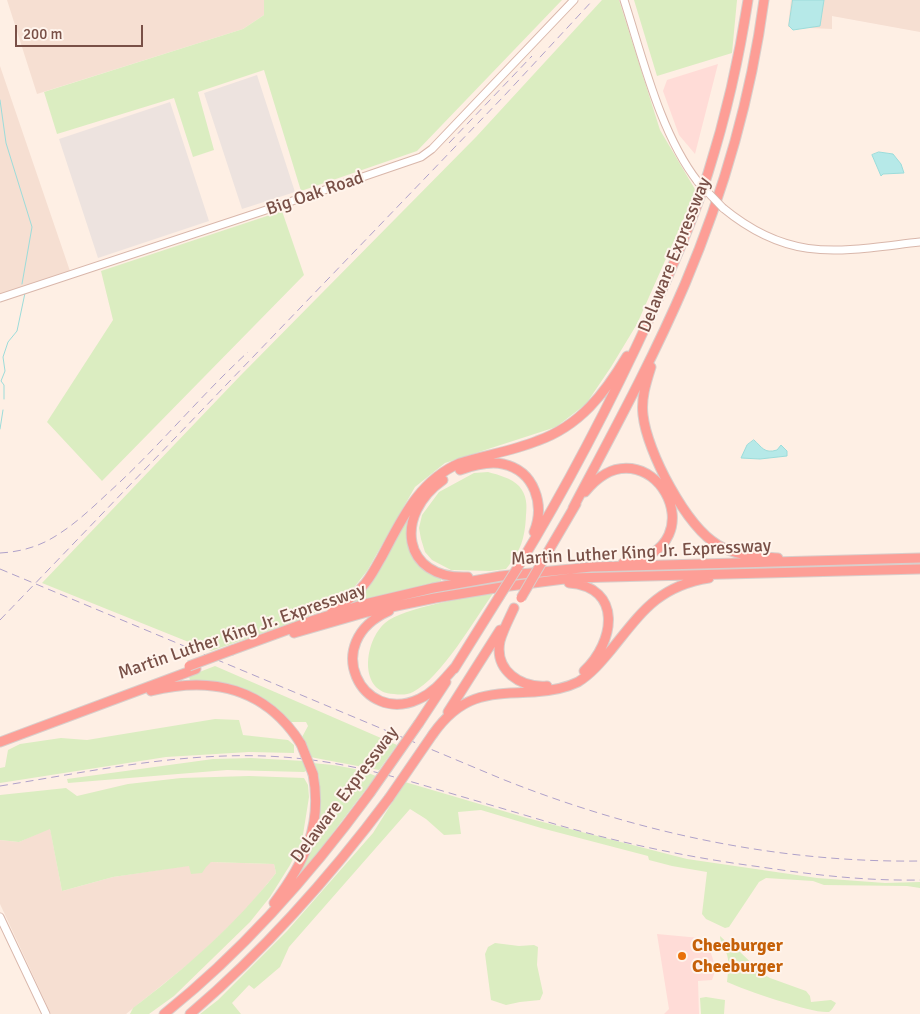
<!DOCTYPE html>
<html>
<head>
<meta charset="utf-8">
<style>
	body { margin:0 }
	#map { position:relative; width:920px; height:1014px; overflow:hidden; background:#feefe4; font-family:Signika,sans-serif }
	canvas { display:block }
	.scale { position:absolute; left:15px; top:25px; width:128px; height:22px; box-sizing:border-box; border:2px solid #795047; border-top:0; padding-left:6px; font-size:15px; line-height:18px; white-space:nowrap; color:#795047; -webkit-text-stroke:4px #fff4ec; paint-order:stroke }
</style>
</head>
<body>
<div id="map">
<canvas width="920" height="1014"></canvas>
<div class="scale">200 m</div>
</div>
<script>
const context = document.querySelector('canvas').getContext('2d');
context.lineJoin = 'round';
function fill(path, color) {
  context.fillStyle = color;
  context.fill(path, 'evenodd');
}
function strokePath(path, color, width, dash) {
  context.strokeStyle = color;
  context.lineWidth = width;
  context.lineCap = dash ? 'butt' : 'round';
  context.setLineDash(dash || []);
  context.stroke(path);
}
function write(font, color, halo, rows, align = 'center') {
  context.font = font + ' Signika,sans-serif';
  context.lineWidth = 4;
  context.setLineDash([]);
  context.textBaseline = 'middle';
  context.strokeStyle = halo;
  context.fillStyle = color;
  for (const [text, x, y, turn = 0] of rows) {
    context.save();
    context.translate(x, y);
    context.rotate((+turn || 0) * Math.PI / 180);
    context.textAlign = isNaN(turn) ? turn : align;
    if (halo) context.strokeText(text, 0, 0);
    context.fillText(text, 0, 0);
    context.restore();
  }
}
fill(new Path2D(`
	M7 0H264V15L243 29 37 94Z
	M791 0H920V32L832 16V29L788 27Z
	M0 66 71 274 0 298Z
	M50 828 62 891 113 877 211 862 274 864 276 873 245 911 197 957 126 1014H51L0 904V840L19 842Z`), '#f6dfd2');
fill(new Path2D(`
	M718 64 695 154 679 135 663 91 667 80Z
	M657 934 700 938 710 950 716 969 712 980 698 981 699 1014H664L669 1009Z`), '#ffdcd7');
fill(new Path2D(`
	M257 75 295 192 242 209 204 93Z
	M170 102 209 221 98 258 59 139Z`), '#ede3df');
fill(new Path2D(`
	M264 0H562L417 151 301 191 264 70 198 92 214 150 193 157 174 98 57 134 44 92 243 29 264 15Z
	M602 0H619L660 130 696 191 637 324 611 367 586 404 556 427 445 463 415 487 367 571 351 591 308 617 211 651 42 583 241 375 476 137Z
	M634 0H737L732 53 657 76Z
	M282 211 304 275 102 481 47 422 113 320 101 271Z
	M488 472C499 475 511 478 519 486 527 495 527 505 526 515 525 538 521 551 506 569L490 571 451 570 432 560 425 552 421 539 419 528 422 515 439 492 474 473Z
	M413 507 411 548 441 578V581L345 605 359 594Z
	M494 592C475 619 441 678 413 692 407 695 401 695 394 694 358 693 364 641 385 623 404 607 467 598 494 592Z
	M215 666 397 745 379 770 310 757 301 739 308 726 306 722H288L268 704 190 681 189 676Z
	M215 719 239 720 243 735 288 740 294 745V753L249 752 166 757 0 783V768L5 767 8 750 20 744 61 738 87 740Z
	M251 758 304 761 306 771 304 772 227 770 68 783 67 779 213 759Z
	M312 763C333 765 356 767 376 776L313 859 288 889 312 843Z
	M249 776 304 778 308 785 309 797 302 841 290 865 270 897 250 922 174 996 149 1014H130L133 1008C186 968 235 925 276 873L274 864 211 862 206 867 202 873 191 874 189 866 113 877 62 891 50 829 19 842 0 840V795L66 788 77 796 128 784 181 778Z
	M405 782 527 818 687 859 817 878 885 883 920 882V888L907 886 824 885 813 881 766 878 759 882 729 927 725 928 706 919 702 914 707 872 672 866 649 860 648 856 541 828 481 810 458 812 461 834 444 835 426 819 410 809 289 947 280 967 254 989 249 985 232 1003 241 1014H200L218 1000 287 931 373 833Z
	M720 936 734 949 739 951 763 974 770 978 806 991 810 996 811 1002 831 1000 836 1003C834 1006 832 1010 829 1012 813 1014 745 990 727 982 728 972 730 961 726 952 724 946 720 942 720 936Z
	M495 943 519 946 534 945 538 947 537 965 543 993 540 1000 520 1002 506 1005 491 1000 485 954 488 947Z
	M706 997 725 1000 724 1014H701L700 998Z`), '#dbedc1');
const water = new Path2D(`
	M793 0H824L820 26 793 30 789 26Z
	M879 152 893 154 901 164 904 173 883 174 881 176 872 155Z
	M754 440C762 447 764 454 777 450L781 445 787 451V456L760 459 741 458 747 445Z`);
fill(water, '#b6e9e8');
strokePath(water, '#9cdcda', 1);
strokePath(new Path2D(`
	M0 100 6 143 32 227 22 284
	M4 399V385L1 381 5 371 3 357 8 342 17 331 25 293
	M0 429 3 410`), '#9cdcda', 1);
const secondary = new Path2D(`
	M624 0C643 59 660 133 698 182
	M723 208C791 264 840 251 920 242
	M0 298 263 211 421 157 432 149 574 0
	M0 917 46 1014`);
const highway = new Path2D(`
	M651 367C646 383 641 398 643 415 647 452 686 526 718 545 736 556 757 556 778 558
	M460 470C474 465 489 461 503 464 535 471 545 505 534 532
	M443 480C394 514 401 580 468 577
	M585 492C647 415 725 548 623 563
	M573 508C612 434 652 361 685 284 723 194 751 97 764 0
	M542 562 576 504
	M518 567C568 485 612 400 652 313 672 267 693 221 708 173 726 116 739 59 748 0
	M569 583C623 587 615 642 584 671
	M514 608C509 619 503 630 500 641 494 671 521 688 547 686
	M332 610C343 604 354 597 362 587 370 579 375 568 381 558 401 521 418 481 460 463 485 455 512 451 537 441 580 426 605 393 627 356
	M389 611C319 642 362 726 419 699 435 692 445 678 456 666
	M294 633 367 612 435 598 502 587 572 578 920 569
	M232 650 314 620 365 604 433 588 501 576 591 567 920 558
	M454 669 499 597
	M151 691C212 676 266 688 301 744
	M448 712 500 630
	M419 723 446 682
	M433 734C462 693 488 694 534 692 549 691 564 689 578 682 591 674 601 662 611 650 641 613 658 586 709 578
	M0 742 196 669
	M274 903C304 863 323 826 313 774
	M164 1014C243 951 310 875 370 793
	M190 1014C265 950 330 877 389 798`);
strokePath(secondary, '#d9b7ab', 9);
strokePath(highway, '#d9cecb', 11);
strokePath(secondary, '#fff', 7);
strokePath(highway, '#fd9e96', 9);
strokePath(new Path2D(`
	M449 143 532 56
	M0 553C19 552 38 547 54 537 74 525 91 509 108 493 157 449 199 397 248 352
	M0 569 502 779C635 832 777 863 920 861
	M0 620 504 96 593 0
	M0 786C100 770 202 747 304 759 349 764 393 776 436 789 477 801 518 813 558 825 625 844 692 858 761 867 814 875 866 881 920 880`), '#afa1c9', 1, [8, 5]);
const secondaryBridge = new Path2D(`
	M698 182 723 208`);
const highwayBridge = new Path2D(`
	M499 597 518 567
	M521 598 542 562
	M189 666 232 650
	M301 744 313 774
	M370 793 419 723
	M389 798 433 734`);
strokePath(secondaryBridge, '#d9b7ab', 9, []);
strokePath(highwayBridge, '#d9cecb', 11, []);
strokePath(secondaryBridge, '#fff', 7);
strokePath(highwayBridge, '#fd9e96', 9);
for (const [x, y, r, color] of [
	[682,956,5,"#e8710a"]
]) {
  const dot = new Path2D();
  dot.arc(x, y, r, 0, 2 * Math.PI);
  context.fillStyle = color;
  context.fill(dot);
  strokePath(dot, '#fff4ec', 2);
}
write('18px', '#795047', '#fff4ec', [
	["Big Oak Road",315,194,-19],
	["Delaware Expressway",675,255,-68],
	["Martin Luther King Jr. Expressway",641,553,-3],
	["Martin Luther King Jr. Expressway",242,632,-19],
	["Delaware Expressway",345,795,-53]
]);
write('bold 18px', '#c56008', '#fff4ec', [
	["Cheeburger",692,946],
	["Cheeburger",692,967]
], 'left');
</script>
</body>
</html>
